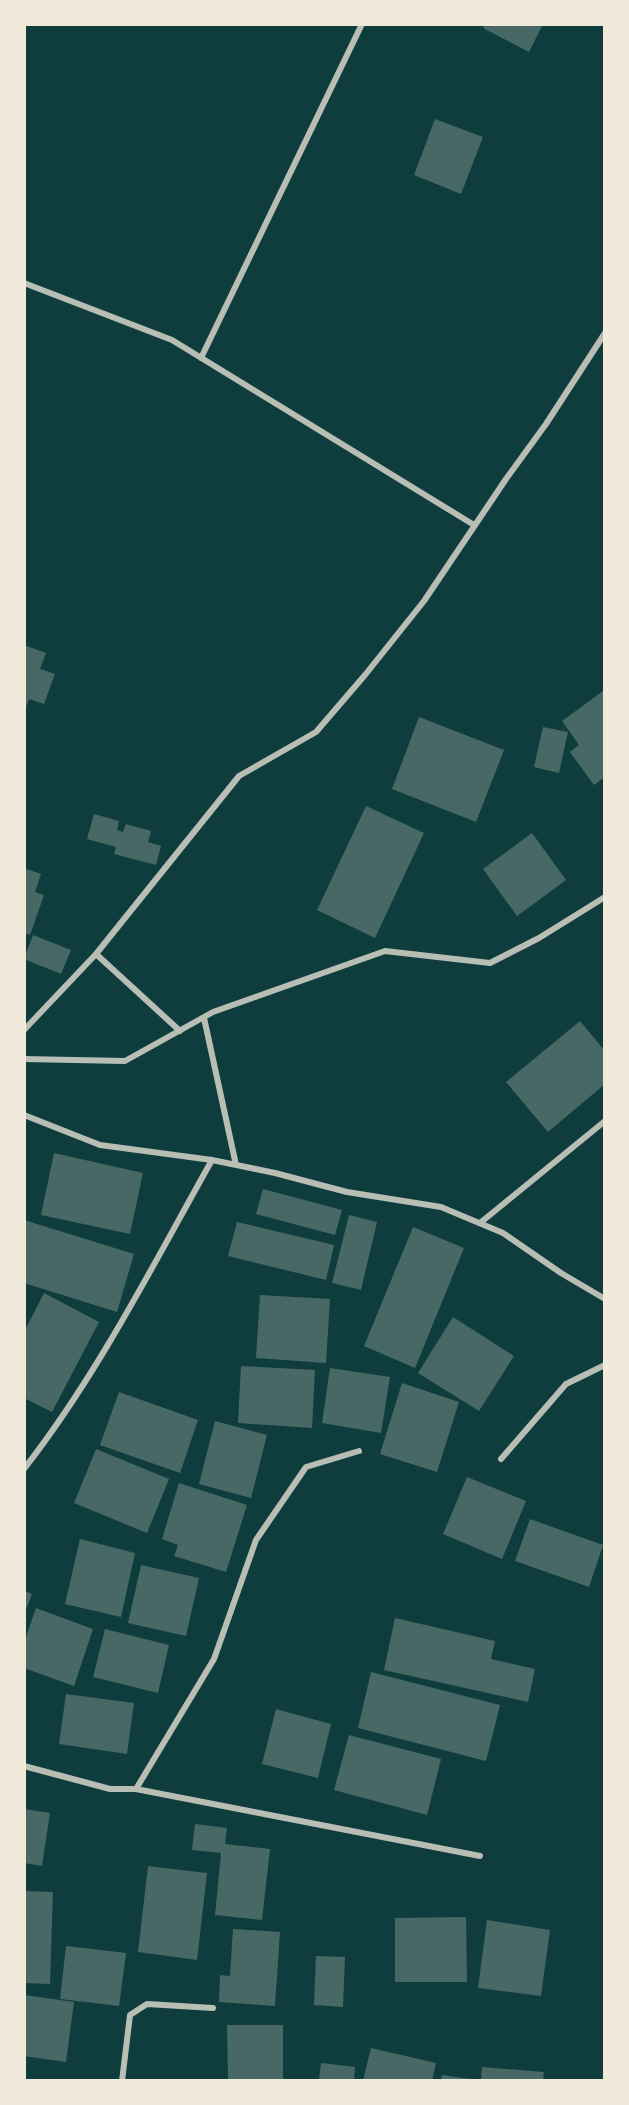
<!DOCTYPE html>
<html>
<head>
<meta charset="utf-8">
<style>
	body { margin:0 }
	#map { position:relative; width:629px; height:2105px; overflow:hidden; background:#0f3d3e; font-family:"Sofia Sans Condensed",sans-serif }
	canvas { display:block }
	.frame { position:absolute; inset:0; border:26px solid #f1e9da; pointer-events:none }
</style>
</head>
<body>
<div id="map">
<canvas width="629" height="2105"></canvas>
<div class="frame"></div>
</div>
<script>
const context = document.querySelector('canvas').getContext('2d');
context.lineJoin = 'round';
function fill(path, color) {
  context.fillStyle = color;
  context.fill(path, 'evenodd');
}
function strokePath(path, color, width, dash) {
  context.strokeStyle = color;
  context.lineWidth = width;
  context.lineCap = dash ? 'butt' : 'round';
  context.setLineDash(dash || []);
  context.stroke(path);
}
fill(new Path2D(`
	M486 24H543L529 52 483 28Z
	M435 119 483 137 461 194 414 175Z
	M24 645 46 653 40 669 55 674 44 704 29 699 24 713Z
	M603 691 605 694V777L594 785 570 752 579 745 562 721Z
	M419 717 504 750 476 822 392 789Z
	M543 727 568 732 559 773 534 767Z
	M366 806 424 833 375 938 317 910Z
	M94 814 119 821 117 830 123 832 126 824 151 831 148 842 161 846 156 865 114 854 116 847 87 839Z
	M532 833 566 880 517 916 483 869Z
	M24 868 41 874 35 892 44 895 30 935 24 933Z
	M33 935 71 950 61 974 24 959Z
	M580 1021 605 1051V1084L548 1132 506 1082Z
	M54 1153 143 1173 130 1234 41 1215Z
	M263 1189 342 1210 335 1235 256 1214Z
	M349 1215 377 1222 361 1290 332 1283Z
	M24 1220 134 1254 117 1312 24 1283Z
	M237 1222 334 1245 326 1280 228 1256Z
	M413 1227 464 1248 415 1368 364 1346Z
	M44 1293 99 1322 52 1412 24 1398V1332Z
	M260 1295 330 1299 326 1363 256 1358Z
	M453 1317 514 1356 479 1411 418 1373Z
	M241 1366 315 1370 312 1428 238 1423Z
	M330 1368 390 1377 381 1433 322 1423Z
	M402 1383 459 1402 437 1472 380 1454Z
	M119 1392 198 1420 180 1473 100 1445Z
	M215 1421 267 1435 251 1498 199 1484Z
	M96 1449 169 1479 147 1533 74 1503Z
	M467 1477 526 1501 502 1559 443 1534Z
	M179 1483 247 1505 226 1572 174 1556 178 1545 162 1539Z
	M530 1519 603 1545 589 1587 515 1561Z
	M80 1539 135 1553 121 1617 65 1604Z
	M141 1565 199 1578 186 1636 128 1623Z
	M24 1591 32 1594 24 1615Z
	M36 1608 93 1629 74 1686 24 1668V1643Z
	M395 1618 495 1641 491 1659 535 1669 528 1702 384 1670Z
	M105 1629 169 1645 158 1693 93 1677Z
	M371 1672 500 1705 486 1761 358 1728Z
	M66 1694 134 1703 127 1754 59 1744Z
	M276 1709 331 1724 318 1778 262 1764Z
	M349 1735 441 1759 427 1815 334 1790Z
	M24 1809 50 1813 42 1866 24 1863Z
	M195 1824 227 1828 225 1844 270 1849 262 1920 215 1915 221 1853 192 1850Z
	M148 1866 207 1873 197 1960 138 1952Z
	M24 1891 53 1892 50 1984 24 1983Z
	M466 1917 467 1982H395V1918Z
	M487 1920 550 1930 541 1996 478 1988Z
	M233 1929 280 1932 275 2006 219 2002 220 1975 230 1976Z
	M66 1946 126 1953 119 2006 60 1999Z
	M316 1956 345 1957 343 2007 314 2005Z
	M24 1995 74 2002 66 2062 24 2056Z
	M227 2025H283V2081H228Z
	M371 2048 436 2063 432 2081H363Z
	M321 2063 355 2067 354 2081H319Z
	M482 2067 544 2072 543 2081H481Z
	M442 2075 471 2079V2081H441Z`), '#486865');
strokePath(new Path2D(`
	M24 283 172 340 474 525
	M201 358 362 24
	M96 954 180 1031
	M204 1018 236 1165
	M24 1030 96 954 239 776 316 732 365 675 424 601 506 479 546 424 605 333
	M24 1059 125 1061 213 1012 385 951 490 963 539 938 605 897
	M24 1115 100 1145 212 1160 275 1173 347 1192 441 1207 503 1233 561 1273 605 1299
	M480 1223 605 1121
	M501 1459 566 1384 605 1365
	M24 1469C98 1374 153 1265 212 1160
	M24 1766 110 1789H136L480 1856
	M136 1789 214 1659 256 1540 306 1467 359 1451
	M122 2081 130 2015 147 2004 213 2008`), '#b8beb3', 6);
</script>
</body>
</html>
